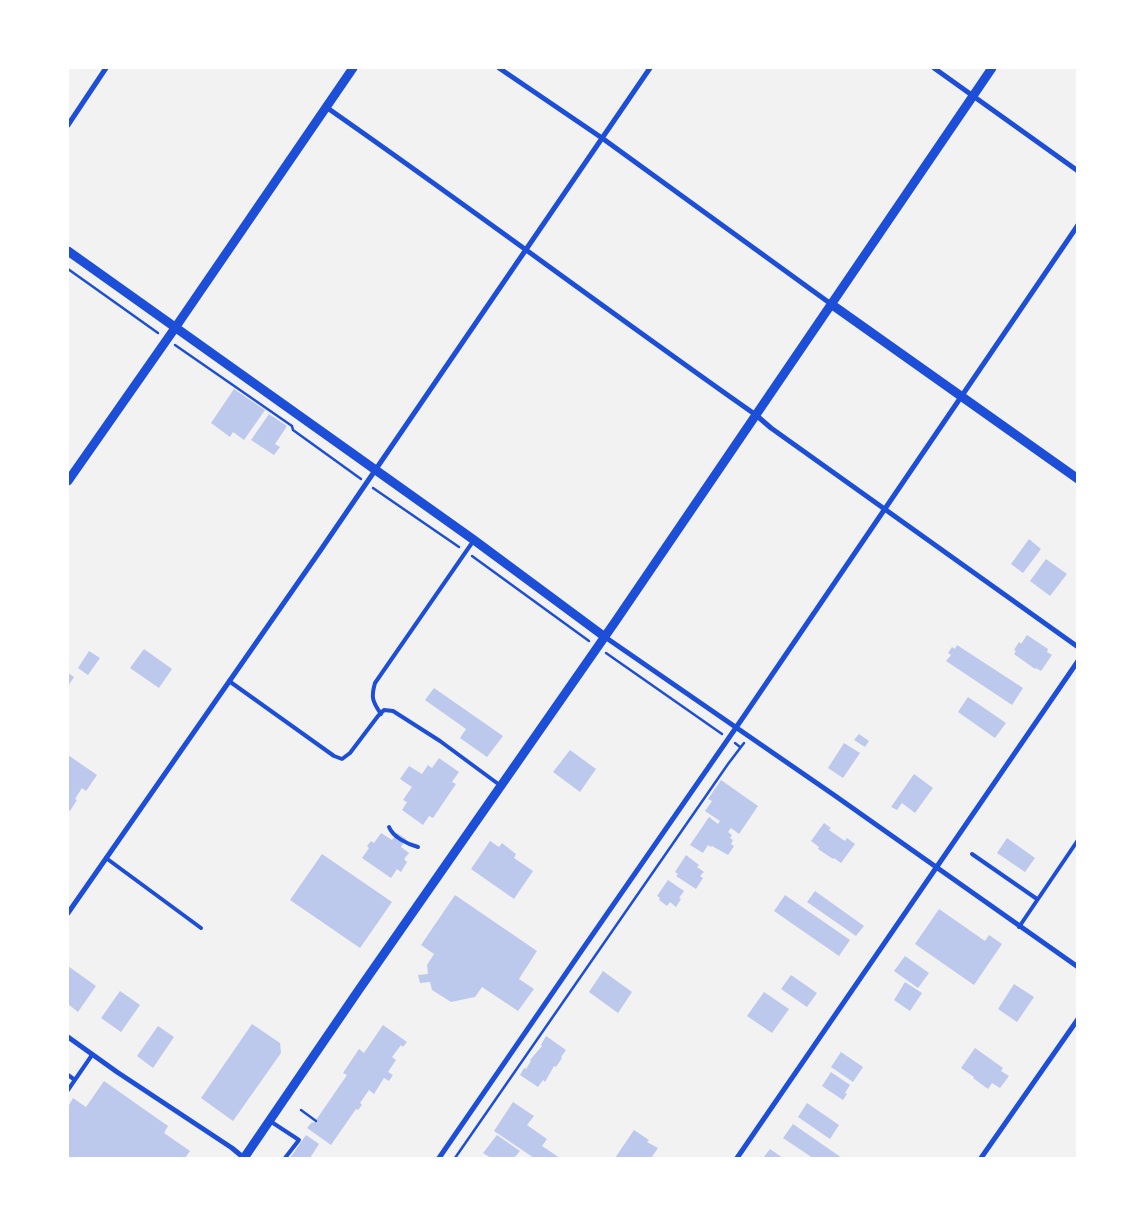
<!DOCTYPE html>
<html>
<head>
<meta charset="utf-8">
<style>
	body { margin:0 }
	#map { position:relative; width:1145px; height:1226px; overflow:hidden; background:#f2f2f2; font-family:"Source Sans 3",sans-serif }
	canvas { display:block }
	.frame { position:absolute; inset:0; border:69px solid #fff; pointer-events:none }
</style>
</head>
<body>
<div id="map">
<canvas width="1145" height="1226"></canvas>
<div class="frame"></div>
</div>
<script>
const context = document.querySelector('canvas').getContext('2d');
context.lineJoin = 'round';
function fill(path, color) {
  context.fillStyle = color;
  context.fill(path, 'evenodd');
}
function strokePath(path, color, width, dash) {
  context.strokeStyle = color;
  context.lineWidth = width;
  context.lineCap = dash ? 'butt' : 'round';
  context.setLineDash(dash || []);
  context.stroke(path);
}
fill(new Path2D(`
	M234 389 265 410 244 440 233 432 230 437 211 423Z
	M269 414 287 426 275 444 280 447 274 455 251 440Z
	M1029 539 1041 549 1023 573 1011 564Z
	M1046 559 1067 574 1050 596 1030 581Z
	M1027 635 1048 649 1047 652 1052 655 1041 671 1036 668 1035 669 1014 654 1016 651 1014 650 1019 642 1021 644Z
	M957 645 1023 688 1012 705 946 661 951 655 948 653 952 647 955 649Z
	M144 649 172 669 159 688 130 668Z
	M89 651 100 658 88 675 78 668Z
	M68 673 74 677 68 686Z
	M434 688 503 736 487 757 460 738 466 729 425 700Z
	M968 697 1006 723 995 738 958 712Z
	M859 734 869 741 865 747 854 740Z
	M844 743 860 753 843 778 828 768Z
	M570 750 596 769 580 792 553 772Z
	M68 755 97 775 86 791 82 788 75 799 77 800 70 811 68 810Z
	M439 758 459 772 452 782 456 784 433 818 429 816 423 825 402 810 407 802 403 800 412 787 400 779 409 766 422 774 428 765 432 768Z
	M914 774 933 788 915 813 902 803 897 810 891 807Z
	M721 780 758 806 739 834 731 828 728 832 732 835 730 838 733 840 731 844 734 846 728 855 712 846 711 847 708 845 703 853 690 845 709 817 718 824 720 821 705 811 712 801 708 799Z
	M824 823 831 828 829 830 845 841 847 838 855 844 841 863 834 858 833 859 818 849 819 847 811 841Z
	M381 833 392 840 397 833 406 839 401 847 409 853 404 859 407 862 401 872 397 869 391 878 362 858 369 848 367 846 371 841 374 843Z
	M1007 838 1035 858 1025 872 997 853Z
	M490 841 499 847 502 843 516 854 514 858 533 871 514 899 471 869Z
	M322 854 392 902 360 948 290 900Z
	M686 855 699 865 697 867 704 872 700 876 703 878 696 889 676 876 678 874 675 872Z
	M668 880 684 891 679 898 681 899 676 907 670 902 667 906 659 900 660 898 657 896Z
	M815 891 864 926 856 936 807 902Z
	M455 895 537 951 519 979 534 989 518 1011 482 987 475 997 451 1002 432 990 430 982 420 983 418 975 428 974 427 965 434 954 421 945Z
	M785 895 850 940 839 956 774 911Z
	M939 909 985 941 989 935 1002 944 974 985 915 944Z
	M905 956 929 973 918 988 894 971Z
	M68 966 96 986 78 1012 68 1004Z
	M603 971 632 992 618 1013 589 992Z
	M791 975 817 993 807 1007 781 989Z
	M905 982 922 993 910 1011 894 1000Z
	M1014 984 1034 997 1017 1022 998 1009Z
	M120 991 140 1005 121 1032 101 1018Z
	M764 992 789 1009 772 1033 747 1016Z
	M252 1024 280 1043 281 1053 233 1121 201 1098Z
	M383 1025 407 1042 403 1047 401 1045 392 1057 396 1060 388 1072 393 1075 389 1081 384 1078 374 1094 369 1090 360 1103 362 1105 358 1110 356 1109 331 1145 307 1128 312 1122 314 1123 347 1075 343 1073 359 1049 364 1053Z
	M158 1026 174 1037 153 1068 137 1056Z
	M546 1036 566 1050 561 1057 562 1058 556 1067 554 1066 545 1082 543 1080 538 1087 520 1075 524 1068 526 1069 531 1061 530 1060 542 1046 541 1045Z
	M975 1048 1003 1068 1001 1071 1009 1076 1000 1088 992 1083 988 1089 973 1078 974 1077 961 1068Z
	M841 1052 863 1067 853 1082 831 1067Z
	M831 1072 850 1085 845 1093 847 1094 843 1100 822 1086Z
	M104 1081 168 1126 164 1133 190 1151 185 1158H68V1107L73 1098 86 1107Z
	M513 1102 534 1116 527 1125 547 1139 542 1146 560 1158H534L494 1131Z
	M807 1103 839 1125 830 1139 798 1117Z
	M793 1124 842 1158H813L783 1138Z
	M634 1130 649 1140 647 1142 658 1148 651 1158H615Z
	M306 1135 319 1144 310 1158H290Z
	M497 1135 520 1151 514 1158H491L483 1153Z
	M770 1149 783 1158H763Z`), '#bdc9ec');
strokePath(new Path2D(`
	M68 269 158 333
	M175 345 292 426 293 430 361 479
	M373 488 459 547
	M472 556 589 641
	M606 653 722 734
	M735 743 740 747
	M301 1110 316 1121
	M455 1158 728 764 744 743`), '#1d4ed8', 2.5);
strokePath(new Path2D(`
	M229 681 334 756 342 759 350 753 378 716 384 710 393 711 440 741 501 786
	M381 714C372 701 371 697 375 683L474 540
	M389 827C393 837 407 844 418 847
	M972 854 1037 899
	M106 858 201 928
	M1019 927 1078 840
	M68 1075 75 1080
	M68 1090 92 1055
	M270 1121 299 1140 285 1158`), '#1d4ed8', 4);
strokePath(new Path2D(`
	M499 68 602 138 831 304
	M934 68 1078 171
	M326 107C471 208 612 314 756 415L771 428 1078 647
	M68 125 106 68
	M605 637 834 795 1078 967
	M68 913 320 551 650 68
	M68 1037 117 1072 232 1148 244 1158
	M439 1158 582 950 744 716 1078 225
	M737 1158 1078 661
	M981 1158 1078 1019`), '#1d4ed8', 5);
strokePath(new Path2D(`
	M68 251 474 540 605 637
	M831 304 1078 479
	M68 481 175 328 353 68
	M244 1158 358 991 615 622 992 68`), '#1d4ed8', 9);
</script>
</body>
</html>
